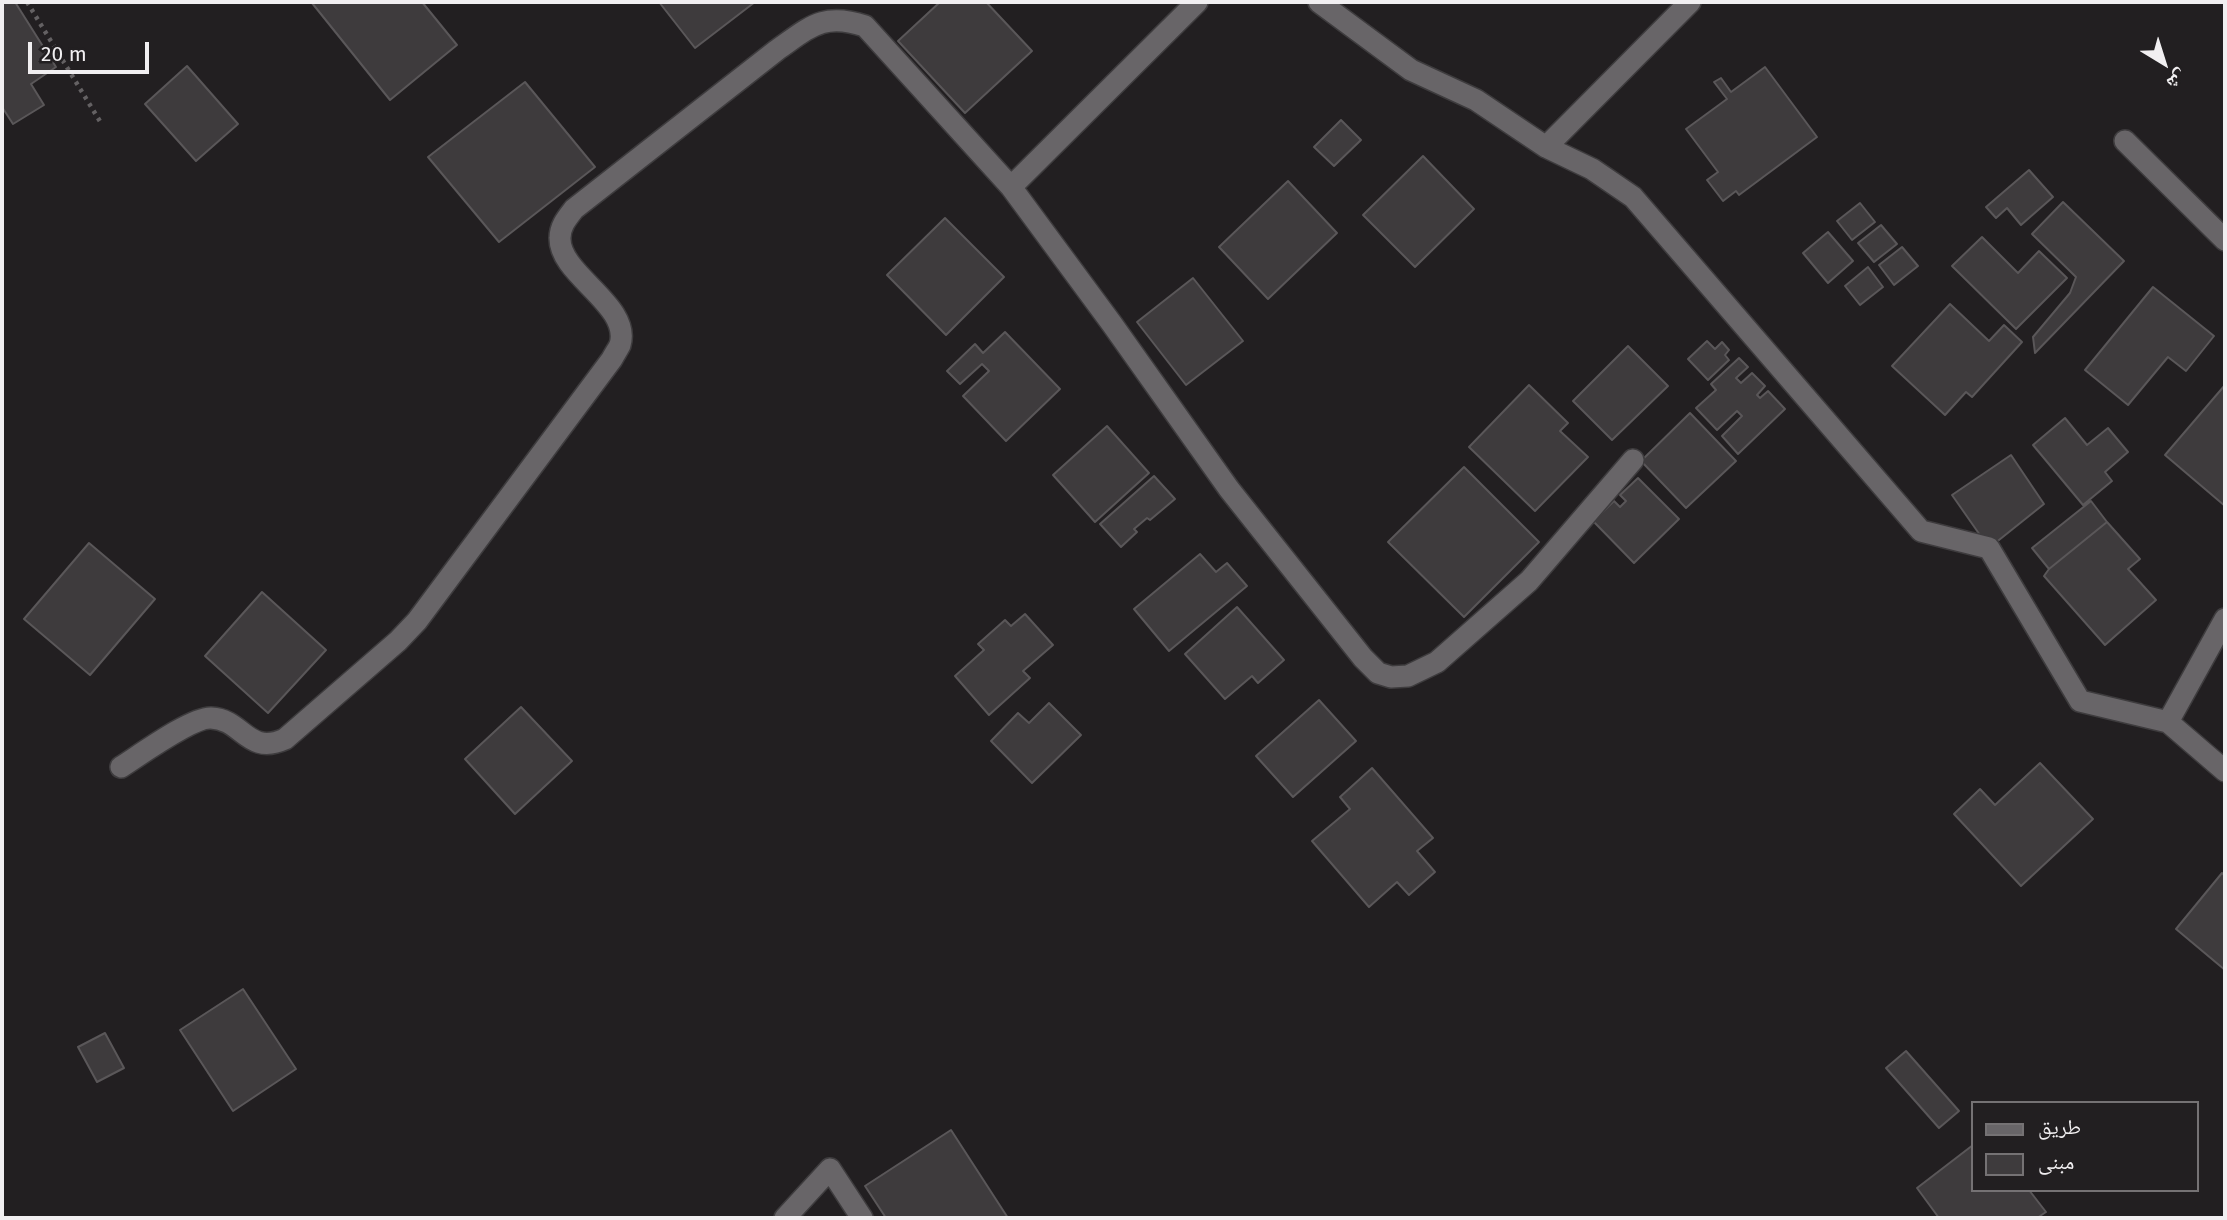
<!DOCTYPE html>
<html>
<head>
<meta charset="utf-8">
<style>
	body { margin:0 }
	#map { position:relative; width:2227px; height:1220px; overflow:hidden; background:#221f21; font-family:"Fira Sans","Noto Naskh Arabic",sans-serif }
	canvas { display:block }
	.frame { position:absolute; inset:0; border:4px solid #f1eff1; pointer-events:none }
	.legend { position:absolute; left:1971px; top:1101px; width:228px; height:91px; box-sizing:border-box; background:#221f21; border:2px solid #757274; margin:0; padding:9px 12px; list-style:none; font-size:21px; color:#f1eff1 }
	.legend li { display:flex; align-items:center; gap:14px; height:35px }
	.legend b { width:35px; border:2px solid #757274 }
	.north { position:absolute; left:2129px; top:28px; width:70px; height:70px; -webkit-text-stroke:5px #221f21; paint-order:stroke; rotate:142deg; font-size:19px; font-weight:700; line-height:28px; text-align:center; color:#f1eff1 }
	.north::after { content:''; display:block; margin:auto; width:24px; height:32px; background:#f1eff1; clip-path:polygon(50% 0,100% 100%,50% 72%,0 100%) }
	.scale { position:absolute; left:28px; top:42px; width:121px; height:32px; box-sizing:border-box; border:4px solid #f1eff1; border-top:0; padding-left:9px; font-size:21px; line-height:24px; white-space:nowrap; color:#f1eff1; -webkit-text-stroke:5px #221f21; paint-order:stroke }
</style>
</head>
<body>
<div id="map">
<canvas width="2227" height="1220"></canvas>
<div class="frame"></div>
<ul class="legend">
<li><b style="height:9px;background:#686568"></b>طريق</li>
<li><b style="height:19px;background:#3e3b3d"></b>مبنى</li>
</ul>
<div class="north">ش</div>
<div class="scale">20 m</div>
</div>
<script>
const context = document.querySelector('canvas').getContext('2d');
context.lineJoin = 'round';
function fill(path, color) {
  context.fillStyle = color;
  context.fill(path, 'evenodd');
}
function strokePath(path, color, width, dash) {
  context.strokeStyle = color;
  context.lineWidth = width;
  context.lineCap = dash ? 'butt' : 'round';
  context.setLineDash(dash || []);
  context.stroke(path);
}
const building = new Path2D(`
	M2 2H15L56 67 31 84 44 105 13 124 2 107Z
	M313 2H422L457 45 390 100 312 3Z
	M659 2H755L695 48Z
	M940 2H986L1032 51 965 113 898 41Z
	M187 66 238 124 196 161 145 104Z
	M1765 67 1817 137 1739 195 1736 191 1723 201 1707 180 1718 172 1686 129 1727 99 1714 82 1721 78 1731 92Z
	M525 82 595 167 499 242 428 157Z
	M1341 120 1361 140 1334 166 1314 147Z
	M1423 156 1474 209 1415 267 1363 215Z
	M2029 170 2053 197 2021 225 2007 208 1996 218 1986 207Z
	M1288 181 1337 233 1268 299 1219 247Z
	M2063 202 2124 261 2035 353 2033 337 2070 293 2076 277 2032 234Z
	M1860 203 1875 222 1852 240 1837 221Z
	M945 218 1004 277 946 335 887 275Z
	M1881 225 1897 244 1874 262 1858 243Z
	M1828 232 1853 261 1828 283 1803 253Z
	M1982 237 2018 273 2039 251 2067 278 2016 329 1952 266Z
	M1902 247 1918 266 1894 285 1879 265Z
	M1868 267 1883 287 1860 305 1845 286Z
	M1193 278 1243 341 1186 385 1137 322Z
	M2153 287 2214 336 2186 371 2168 357 2128 405 2085 370Z
	M1950 304 1989 341 2004 325 2022 342 1972 397 1966 392 1945 415 1892 366Z
	M1005 332 1060 389 1006 441 963 396 989 371 982 364 960 384 947 371 975 344 983 353Z
	M1707 341 1715 349 1722 342 1729 350 1725 355 1729 360 1708 380 1688 359Z
	M1628 346 1668 386 1612 440 1573 401Z
	M1739 358 1748 367 1736 378 1741 383 1752 373 1765 386 1757 395 1760 398 1768 391 1785 409 1738 454 1722 436 1742 416 1737 411 1717 430 1696 408 1716 390 1711 384Z
	M1529 385 1568 423 1560 431 1588 457 1535 511 1469 447Z
	M2225 385V506L2165 455Z
	M1690 413 1736 461 1686 508 1641 461Z
	M2065 418 2087 445 2108 428 2128 452 2105 472 2112 481 2083 505 2033 445Z
	M1107 426 1149 473 1095 522 1053 475Z
	M2011 455 2044 504 1989 548 1952 495Z
	M1464 467 1539 542 1464 617 1388 542Z
	M1154 476 1175 499 1150 520 1147 518 1134 529 1137 532 1121 547 1100 524Z
	M1638 478 1679 519 1634 563 1593 521 1614 501 1620 507 1626 501 1620 495Z
	M2091 501 2107 522 2049 569 2032 548Z
	M2107 522 2140 559 2128 569 2156 600 2105 645 2044 576 2049 569Z
	M89 543 155 599 90 675 24 619Z
	M1200 554 1216 572 1227 563 1247 586 1169 651 1134 609Z
	M262 592 326 650 268 713 205 656Z
	M1237 607 1284 660 1258 683 1252 676 1225 699 1185 654Z
	M1025 614 1053 645 1023 671 1030 678 989 715 955 676 984 650 978 644 1005 620 1011 626Z
	M1319 700 1356 741 1293 797 1256 756Z
	M1049 703 1081 735 1032 783 991 741 1018 713 1029 723Z
	M521 707 572 761 515 814 465 759Z
	M2040 763 2093 819 2021 886 1954 814 1980 789 1995 805Z
	M1372 768 1433 838 1417 851 1435 872 1409 895 1397 882 1369 907 1312 841 1350 809 1340 797Z
	M2222 873 2225 876V970L2176 929Z
	M243 989 296 1069 233 1111 180 1030Z
	M105 1033 124 1068 97 1082 78 1047Z
	M1906 1051 1959 1111 1939 1128 1886 1068Z
	M951 1130 1008 1218H886L865 1186Z
	M1973 1145V1190H2029L2046 1212 2037 1218H1939L1917 1188Z`);
fill(building, '#3e3b3d');
strokePath(building, '#5a5759', 2);
const minor = new Path2D(`
	M1319 2 1411 70 1476 100 1546 147 1592 169 1633 197 1921 531 1989 548 2080 701 2168 722 2225 771
	M2125 141 2225 240
	M1546 147 1690 2
	M1011 187 1197 2
	M2168 722 2225 619
	M121 767C140 755 192 717 211 718 243 719 247 756 285 739L398 641 417 621 612 359C614 355 618 349 620 345 632 305 559 275 560 238 560 226 567 218 574 209L777 50C810 27 823 12 865 26L1011 187 1112 324 1229 489 1363 658 1378 673 1391 677 1408 676 1437 662 1529 581 1633 460
	M785 1218 830 1169 862 1218`);
strokePath(minor, '#3e3c3e', 24);
strokePath(new Path2D(`
	M27 2 101 123`), '#646163', 4.5, [3.5, 5]);
strokePath(minor, '#686568', 21);
</script>
</body>
</html>
